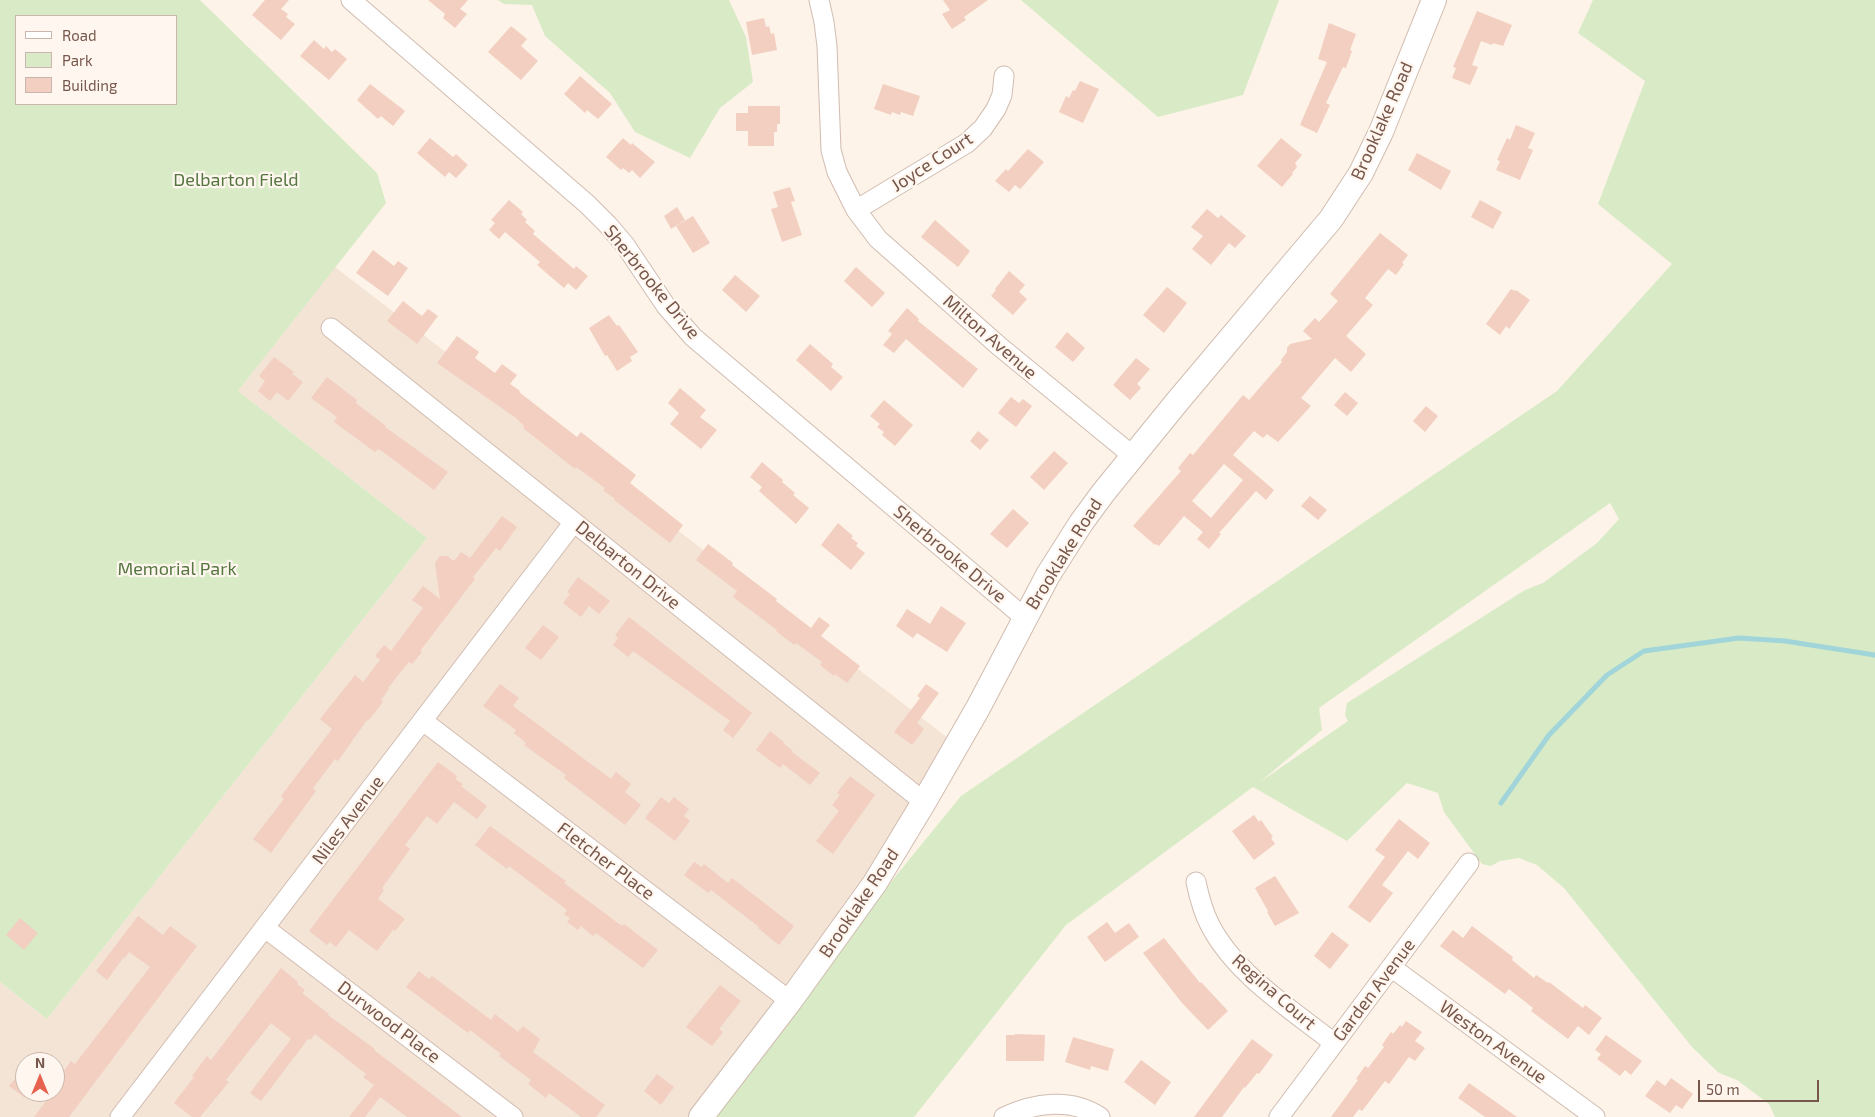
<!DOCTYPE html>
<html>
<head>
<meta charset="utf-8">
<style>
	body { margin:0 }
	#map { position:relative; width:1875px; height:1117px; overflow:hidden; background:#fdf3e8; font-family:"Exo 2",sans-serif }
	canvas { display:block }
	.legend { position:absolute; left:15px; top:15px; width:162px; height:90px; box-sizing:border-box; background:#fff7ef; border:1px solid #c9b7ad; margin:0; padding:6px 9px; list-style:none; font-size:15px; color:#77574b }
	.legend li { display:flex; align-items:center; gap:10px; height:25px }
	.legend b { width:25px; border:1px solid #c9b7ad }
	.north { position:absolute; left:15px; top:1052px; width:50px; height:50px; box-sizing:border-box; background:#fff7ef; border:1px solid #c9b7ad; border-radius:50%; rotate:0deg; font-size:14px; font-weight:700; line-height:20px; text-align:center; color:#77574b }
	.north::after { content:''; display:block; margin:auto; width:18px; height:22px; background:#e6624e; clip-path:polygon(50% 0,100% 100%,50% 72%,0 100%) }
	.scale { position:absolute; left:1698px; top:1080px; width:121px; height:22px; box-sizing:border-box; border:2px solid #77574b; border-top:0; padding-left:6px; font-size:15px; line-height:18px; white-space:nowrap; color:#77574b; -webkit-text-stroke:4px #fff7ef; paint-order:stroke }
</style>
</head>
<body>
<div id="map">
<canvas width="1875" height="1117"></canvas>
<ul class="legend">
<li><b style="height:6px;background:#fff"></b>Road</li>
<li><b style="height:14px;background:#d8ebc6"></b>Park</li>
<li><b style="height:14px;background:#f2cfc0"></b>Building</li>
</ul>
<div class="north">N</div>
<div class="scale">50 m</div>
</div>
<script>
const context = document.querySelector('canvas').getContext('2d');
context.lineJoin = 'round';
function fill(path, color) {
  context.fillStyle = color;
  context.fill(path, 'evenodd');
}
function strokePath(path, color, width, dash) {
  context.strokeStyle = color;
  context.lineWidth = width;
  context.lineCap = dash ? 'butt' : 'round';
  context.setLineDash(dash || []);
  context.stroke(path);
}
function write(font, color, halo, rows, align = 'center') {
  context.font = font + ' "Exo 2",sans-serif';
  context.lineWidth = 4.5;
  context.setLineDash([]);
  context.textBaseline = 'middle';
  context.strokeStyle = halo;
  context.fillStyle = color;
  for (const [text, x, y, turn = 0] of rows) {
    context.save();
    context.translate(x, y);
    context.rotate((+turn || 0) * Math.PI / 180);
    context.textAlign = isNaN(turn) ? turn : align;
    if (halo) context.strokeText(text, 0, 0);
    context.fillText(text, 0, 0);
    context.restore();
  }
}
fill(new Path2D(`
	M335 267 957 745 701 1117H0V982L47 1019 427 538 238 391ZM25 1062H55V1092H25Z`), '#f4e4d6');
fill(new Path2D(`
	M0 0H200L377 173 386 203 238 391 427 538 47 1019 0 982ZM16 16H176V104H16Z
	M498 0H729L746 37 753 82 720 108 690 158 635 132 610 93 545 36 532 5 504 4Z
	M1021 0H1279L1243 95 1158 117Z
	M1593 0H1875V1117H1775L1769 1104 1737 1080 1719 1073 1692 1047 1564 888 1537 865 1519 858 1500 861 1491 866 1482 864 1444 812 1438 793 1407 783 1347 841 1253 787 1066 925 914 1117H708L899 872 961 796 1557 391 1672 264 1598 204 1645 81 1578 33ZM1610 503 1619 519 1597 543 1543 583 1525 590 1347 703 1345 715 1348 721 1260 782 1322 730 1319 708Z`), '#d8ebc6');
strokePath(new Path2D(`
	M1501 803 1549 735 1607 675 1644 651 1739 638 1785 641 1875 655`), '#a2d5d9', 5);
fill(new Path2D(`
	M265 0H289L281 9 288 14 286 17 295 24 281 40 252 15Z
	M428 0H468L460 9 467 14 455 28 443 18 445 14Z
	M943 0H988L964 17 966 20 952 29 942 14 950 10Z
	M1477 11 1512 25 1503 46 1493 43 1492 45 1481 41 1472 65 1478 67 1470 85 1452 78 1456 68 1453 67Z
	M764 18 766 27 769 26 771 34 774 33 777 50 752 55 746 22Z
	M1329 23 1356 34 1350 50 1352 51 1346 68 1343 67 1326 103 1330 105 1317 133 1300 125 1327 62 1318 59Z
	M511 26 527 39 521 46 538 61 521 80 488 52Z
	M314 40 324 49 326 46 332 52 335 49 347 59 329 80 300 56Z
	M580 76 612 104 598 119 587 110 585 113 564 94Z
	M1080 81 1099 89 1083 123 1059 112 1066 96 1069 98 1073 90 1075 91Z
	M370 84 405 111 393 126 381 116 378 119 357 100Z
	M883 84 920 96 913 116 901 112 900 115 892 112 891 115 874 109Z
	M748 106H780V124H777V132H774V146H748V131H736V113H748Z
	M1516 125 1535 133 1528 148 1533 150 1520 180 1496 170 1500 161 1497 160 1507 138 1510 140Z
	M430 138 453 157 456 154 468 165 456 178 449 172 445 177 417 153Z
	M623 138 631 145 632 143 655 162 640 178 632 170 629 173 623 168 621 170 606 157Z
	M1281 138 1302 155 1295 163 1297 167 1292 173 1293 174 1282 187 1257 166Z
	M1028 149 1044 162 1024 185 1020 189 1015 185 1009 192 995 181 1006 169 1008 171Z
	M1417 153 1451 171 1441 190 1408 170Z
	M790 187 795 201 791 202 802 235 782 242 771 209 778 207 773 192Z
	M509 200 523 212 521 214 527 220 525 222 535 231 533 234 574 269 576 266 588 276 576 290 568 283 564 288 537 265 540 262 505 232 499 239 489 230 495 223 491 220Z
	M1480 200 1502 212 1493 229 1471 217Z
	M677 207 685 220 671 229 664 216Z
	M1207 209 1218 218 1221 215 1246 236 1235 248 1229 243 1211 265 1192 249 1203 236 1191 227Z
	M693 216 710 243 693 253 676 226Z
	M935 220 970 251 958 267 921 237Z
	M1380 233 1408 255 1402 263 1404 264 1396 275 1388 269 1365 298 1373 305 1346 336 1366 354 1351 372 1335 358 1301 398 1311 406 1278 442 1267 434 1263 438 1254 431 1233 455 1274 490 1266 500 1256 491 1219 533 1221 534 1209 549 1197 539 1203 532 1184 516 1159 546 1156 544 1155 545 1133 526 1181 471 1178 468 1190 453 1193 455 1243 395 1249 400 1282 362 1281 360 1287 352V348L1290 344 1312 339 1303 331 1315 318 1319 322 1338 301 1330 294ZM1224 464 1243 480 1211 518 1192 501Z
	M373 250 394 266 398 261 408 268 388 296 356 273Z
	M856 267 885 293 872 307 844 281Z
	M1009 271 1025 285 1019 292 1027 299 1013 315 991 296 996 290 995 289Z
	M735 275 760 296 746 312 722 290Z
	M1167 287 1187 303 1164 333 1143 315Z
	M1511 289 1515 291 1516 290 1530 300 1509 329 1506 326 1500 335 1486 324Z
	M403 301 422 316 428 309 438 316 417 344 387 321Z
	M907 308 919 319 918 321 978 369 963 388 906 339 894 353 883 345 892 334 888 331Z
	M609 315 617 326 619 325 638 352 630 357 632 361 617 371 607 355 605 356 589 328Z
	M1067 332 1085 348 1073 362 1055 347Z
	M457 336 479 352 475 358 495 373 502 364 517 375 510 384 520 391 519 392 577 437 581 432 636 475 630 483 683 525 670 543 614 500 615 499 603 490 605 488 576 467 575 469 523 428 524 426 516 418 437 363Z
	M810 344 833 364 831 367 843 377 831 391 796 360Z
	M274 357 294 372 292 374 303 382 288 401 277 392 270 401 258 391 265 381 259 376Z
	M1136 358 1150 369 1137 384 1141 388 1130 400 1113 385Z
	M327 377 357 400 356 403 386 426 385 427 448 472 434 490 383 452 378 449 375 452 334 422 337 417 311 398Z
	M680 388 706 410 700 417 717 430 701 449 670 424 679 413 668 403Z
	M1345 392 1358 403 1347 416 1334 405Z
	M1011 397 1019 403 1023 399 1032 406 1016 427 998 413Z
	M884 400 913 425 895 446 882 435 884 432 877 427 880 424 870 416Z
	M1426 406 1438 416 1425 432 1413 421Z
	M978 431 989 440 980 450 970 441Z
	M1054 451 1068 463 1044 490 1030 477Z
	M762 462 783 480 782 482 795 493 793 495 809 508 796 524 759 491 762 487 750 477Z
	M1310 496 1327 510 1318 520 1301 506Z
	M1013 509 1029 523 1007 548 990 534Z
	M502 516 517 527 500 551 496 548 473 577 475 579 420 651 422 652 412 664 409 662 388 688 389 689 381 700 383 702 368 721 367 720 338 761 335 759 313 788 316 791 271 853 253 839 284 799 281 796 332 729 320 719 355 675 363 682 380 660 375 656 384 645 391 651 423 608 412 600 423 586 440 599 435 563 440 556H447L454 561 461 552 470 558Z
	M838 523 853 536 851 538 858 543 856 546 865 553 851 570 821 545Z
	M708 544 733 563 732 565 777 599 776 601 811 628 819 617 830 625 821 636 860 666 847 683 835 674 834 676 820 665 822 662 796 643 794 645 776 631 777 630 733 597 737 591 696 560Z
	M578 577 610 601 599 614 589 606 581 617 563 603 570 594 567 592Z
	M941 606 966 623 947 652 917 633 913 638 896 626 907 609 930 624Z
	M629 617 752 713 733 738 723 730 730 721 633 651 628 657 613 645 618 638 615 635Z
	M543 625 559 637 541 660 525 648Z
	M500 684 519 698 513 706 611 779 616 772 631 784 625 792 641 805 625 825 564 778 566 775 524 745 526 743 514 733 516 730 483 706Z
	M926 684 939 693 917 723 924 729 912 745 894 732 920 698 917 696Z
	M770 731 784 742 783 743 793 751 792 752 820 773 810 785 783 764 780 768 756 750Z
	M438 762 457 776 455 779 463 784 461 786 487 806 477 819 454 802 437 824 427 816 405 845 410 849 382 888 384 890 378 899 405 919 395 931 393 930 377 951 349 930 336 947 330 942 327 945 309 931Z
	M850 776 875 795 833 854 816 841 839 811 832 805 840 795 837 793Z
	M661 797 669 803 674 797 689 809 684 816 690 821 675 841 645 818Z
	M1254 815 1259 822 1261 820 1273 837 1271 838 1275 844 1254 860 1232 831Z
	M1399 819 1430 843 1418 859 1408 851 1382 885 1393 893 1370 923 1348 907 1385 857 1375 850Z
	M490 826 566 881 564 883 622 926 624 924 658 950 643 968 596 933 593 936 581 926 578 930 567 922 570 918 564 914 567 910 509 866 507 869 475 845Z
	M694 862 702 867 704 864 728 883 732 878 794 926 779 945 758 928 759 927 711 890 708 893 684 875Z
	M1275 876 1299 913 1275 926 1267 912 1268 911 1255 888Z
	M138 916 163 935 170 926 197 946 69 1117H34L53 1092H55V1089L64 1078 60 1076 71 1061 75 1064 150 967 129 952 125 958 124 957 107 980 96 971Z
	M20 918 38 933 24 950 6 935Z
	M1107 922 1115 933 1129 923 1139 937 1105 962 1087 937Z
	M1472 926 1513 957 1512 960 1534 978 1536 975 1548 983 1549 982 1583 1008 1585 1005 1602 1018 1589 1035 1578 1026 1568 1039 1531 1011 1533 1008 1509 989 1505 994 1440 946 1453 930 1463 938Z
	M1332 932 1349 945 1330 969 1314 956Z
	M1164 938 1200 983 1201 982 1228 1011 1208 1030 1182 1003 1143 953Z
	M281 968 298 982 297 984 305 990 302 993 329 1014 328 1015 375 1049 374 1050 462 1117H407L380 1097 365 1117H349L374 1085 363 1077 366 1074 315 1034 310 1040 308 1039 261 1101 250 1093 291 1039 271 1023 226 1080 229 1082 200 1117H192L174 1103 194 1077 192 1076 207 1056 211 1060Z
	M419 971 429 979 432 976 491 1020 495 1014 518 1032 523 1026 540 1039 533 1052 605 1105 596 1117H581L549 1093 546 1098 528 1084 531 1080 499 1056 501 1054 470 1030 468 1033 406 987Z
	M720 985 741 1001 719 1029 723 1032 712 1046 686 1027Z
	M1406 1021 1422 1032 1415 1041 1425 1048 1415 1061 1409 1057 1389 1084 1385 1081 1362 1111 1359 1109 1353 1117H1331L1358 1080 1356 1079 1365 1066 1368 1068 1384 1047 1382 1045 1391 1032 1393 1034 1400 1025 1402 1027Z
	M1015 1034 1045 1035 1044 1061H1006V1035H1015Z
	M1606 1035 1642 1061 1631 1075 1625 1070 1620 1076 1597 1059 1601 1054 1595 1050Z
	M1073 1037 1114 1049 1108 1071 1091 1066 1090 1070 1065 1062Z
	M1252 1039 1273 1055 1259 1074 1257 1073 1245 1088 1244 1087 1222 1117H1194Z
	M1141 1060 1171 1082 1155 1105 1124 1082Z
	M657 1074 674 1087 661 1105 644 1091Z
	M18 1075 25 1080V1098L9 1086Z
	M1671 1078 1693 1094 1682 1109 1676 1105 1670 1113 1645 1096 1657 1080 1665 1086Z
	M1469 1083 1517 1117H1485L1458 1098Z`), '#f2cfc0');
const minor = new Path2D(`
	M351 0 587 204 608 225 625 245 666 306 693 337 1025 618
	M819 0 824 22 827 46 831 150 837 172 856 210 878 239 999 346 1133 456
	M856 210 967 143 983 128 996 109 1002 95 1004 76
	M331 328 924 802
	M423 721 790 1001
	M1196 882C1199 896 1203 912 1210 925 1235 974 1292 1010 1334 1043
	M265 928 513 1117
	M1391 967 1595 1117
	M120 1117 574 522
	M1004 1117C1034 1103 1071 1097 1100 1117
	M1279 1117 1469 863`);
const tertiary = new Path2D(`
	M701 1117 790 1001 875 883 924 802 978 708 1048 575 1081 523 1103 493 1177 402 1331 219 1361 173 1381 132 1434 0`);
strokePath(minor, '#d1bcb0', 21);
strokePath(tertiary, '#d1bcb0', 26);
strokePath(minor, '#fff', 19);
strokePath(tertiary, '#fff', 24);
write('18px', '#77574b', '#fff7ef', [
	["Brooklake Road",1382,121,-66],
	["Joyce Court",932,162,-33],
	["Sherbrooke Drive",652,282,51],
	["Milton Avenue",990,337,41],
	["Sherbrooke Drive",950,554,40],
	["Brooklake Road",1064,554,-58],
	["Delbarton Drive",628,565,39],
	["Niles Avenue",348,820,-53],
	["Fletcher Place",606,861,37],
	["Brooklake Road",859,903,-56],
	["Garden Avenue",1374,990,-53],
	["Regina Court",1274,992,41],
	["Durwood Place",389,1022,37],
	["Weston Avenue",1493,1042,36]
]);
write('18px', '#567741', '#fff7ef', [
	["Delbarton Field",236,180],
	["Memorial Park",177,569]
]);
</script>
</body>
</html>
